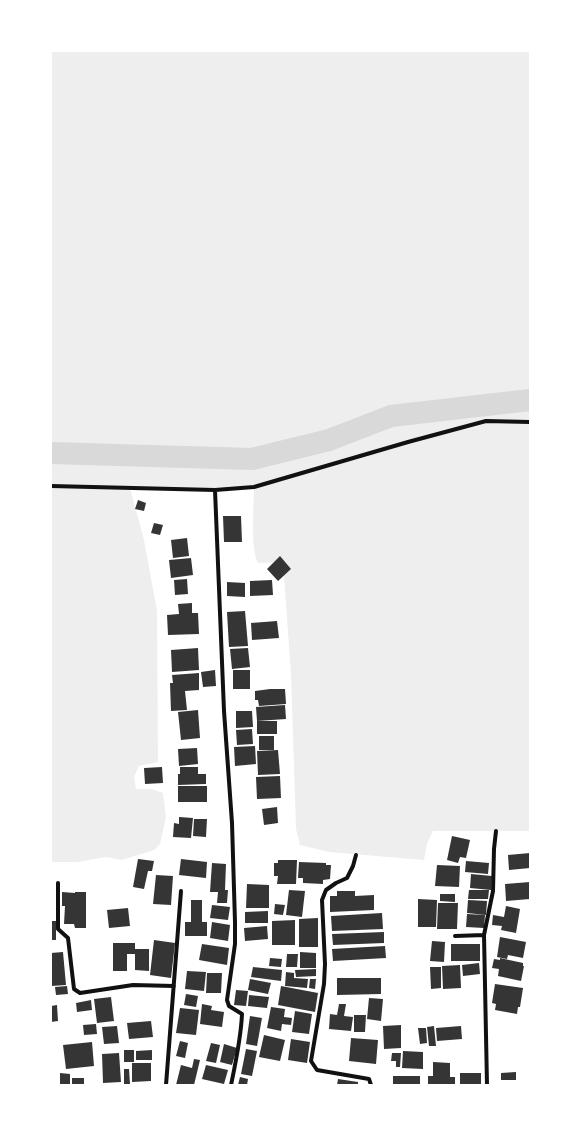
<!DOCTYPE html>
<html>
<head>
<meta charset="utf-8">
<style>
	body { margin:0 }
	#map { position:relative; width:581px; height:1136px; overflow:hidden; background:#fff; font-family:"Varela Round",sans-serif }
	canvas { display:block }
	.frame { position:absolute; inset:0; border:52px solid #fff; pointer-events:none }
</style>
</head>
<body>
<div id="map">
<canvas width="581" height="1136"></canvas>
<div class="frame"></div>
</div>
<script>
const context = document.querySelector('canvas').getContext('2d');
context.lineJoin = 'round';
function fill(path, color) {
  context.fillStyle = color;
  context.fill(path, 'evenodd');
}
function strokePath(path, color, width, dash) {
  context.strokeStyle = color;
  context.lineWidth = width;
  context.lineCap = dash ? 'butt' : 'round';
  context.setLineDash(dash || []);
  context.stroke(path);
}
fill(new Path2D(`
	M51 51H530V831H433L427 844 424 860 329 852 300 845 296 829 291 674 283 562 258 563C250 548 254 505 254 487L215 490 130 488 144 540 157 611 158 762 139 766 134 777 136 789H152L163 793 166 817 160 844 154 850 122 860 106 857 78 862H51Z`), '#eee');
strokePath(new Path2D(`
	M51 453 252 459 329 440 391 416 530 400`), '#d9d9d9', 22);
fill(new Path2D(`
	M138 500 146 503 144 511 135 509Z
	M223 516H241L242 542H224Z
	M154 523 163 525 160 535 151 533Z
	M187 538 189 556 173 558 171 540Z
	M280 556 291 569 278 581 267 569Z
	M191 558 193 575 171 578 169 560Z
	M187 579 188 594 175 595 174 580Z
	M272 580 273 595 250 596V581Z
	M227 582 245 583V597L227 596Z
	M192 603V613H198L199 634 168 635 167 615 179 614 178 604Z
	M245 611 248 646 229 647 227 612Z
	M277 621 279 638 252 640 251 623Z
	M198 648 199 670 172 672 171 650Z
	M248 648 250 667 232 669 230 649Z
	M215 670 216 686 203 687 201 672Z
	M233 670H250V689H233Z
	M199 673V690L185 691 187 710 171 711 170 683H173L172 675Z
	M270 689H285L286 704 259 706 258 700H255V691Z
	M285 705 286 719 257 721 256 707Z
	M198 710 200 738 181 740 178 712Z
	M236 711H252L253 727 236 728Z
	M257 721H277V734H257Z
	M252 729 253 744 237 745 236 730Z
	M259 736H274V750H259Z
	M255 746 256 764 235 766 234 747Z
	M197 748 198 764 179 766 178 749Z
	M278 750 280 774 258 775 257 751Z
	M162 767 163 783 145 784 144 768Z
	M180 767H198V774H206V784L178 785V774H180Z
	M280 776 281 798 257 799 256 777Z
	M178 786H207V802H178Z
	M277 807 278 823 264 825 262 809Z
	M179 817 193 818 191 838 173 837 174 823 179 824Z
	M194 819H207L206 837 193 836Z
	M452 836 470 840 466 858 460 857 458 863 447 860Z
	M530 853V868L509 870 508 855Z
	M138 859 154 861 152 871H148L144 889 133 887Z
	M181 859 207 862 206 878 179 875Z
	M278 860H297L296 884H277L278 876H274V863H278Z
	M466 861 489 863 488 874 465 872Z
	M299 862 326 863V865H331L330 879 323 880V884L303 883V878H298Z
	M212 863 226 864 225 890H228L227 903H217L218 892H210Z
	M437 865 460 866 459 887 435 886Z
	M471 874 492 876 491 890 470 888Z
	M156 875 173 876 171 905 153 904Z
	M530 882V899L506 901 505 884Z
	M247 884 269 885V908H246Z
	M289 890 305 891 302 917 286 915Z
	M469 890H489L488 899H468Z
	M337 891H355V896L374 895V910L330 912V896H337Z
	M62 892 75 893V892H86V928H75L74 924H64L65 906H62Z
	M440 894H455V902L440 901Z
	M418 899 437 900 436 927H418Z
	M191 900H202V922H207V936H185V922H191Z
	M468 900 487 901 486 915 467 913Z
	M438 903H458L457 929H437Z
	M275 904 285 905 283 915 274 914Z
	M212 905 230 907 228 920 210 918Z
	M506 906 520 909 516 933 501 930 502 926 492 925 493 915 504 917Z
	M128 908 130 926 109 928 107 910Z
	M268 911V923H245V912Z
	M382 913 383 929 332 931 331 916Z
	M467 914 485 915 484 928 466 927Z
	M318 918V947H299V919Z
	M295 920V945H272V921Z
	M51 921H56V940H51Z
	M212 922 230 925 228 941 210 938Z
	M267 926 268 939 245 941 244 928Z
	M384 932V943L333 945 332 934Z
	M500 937 526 942 523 958 508 955 507 959 497 957Z
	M154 940 175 943 171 978 150 975Z
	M432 941 445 942 444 962 430 961Z
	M113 943H135V954H127V971H113Z
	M202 944 229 948 227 965 199 960Z
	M451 944H480V961H451Z
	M385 946 386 958 333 961 332 949Z
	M135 949H149V971L135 970Z
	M63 952 66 985 51 986V953Z
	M300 952 316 953V968H300Z
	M287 954H298L297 967H286Z
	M270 958 282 959 281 967 269 966Z
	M500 958 523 963V966H524L521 981 498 976 499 969 492 968 494 959 500 960Z
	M479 963 480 974 463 976 462 965Z
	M460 965 461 988 443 989 442 966Z
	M253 967 282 970 281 981 251 977Z
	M430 967H441V988L431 989Z
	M316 969V976L296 977 295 970Z
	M187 971 206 972 204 991 185 989Z
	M286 972 294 973V978L308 979 307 988 285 986Z
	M207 973H222L221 993H206Z
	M337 978H381V994L337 995Z
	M250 979 271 983 268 994 248 990Z
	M310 979H316L315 989 309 988Z
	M495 984 523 988 520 1007H518L517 1014 495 1010 496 1004 492 1003Z
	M67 986 68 994 56 995 55 987Z
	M281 986 318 993 315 1012 278 1005Z
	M236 990 248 991 246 1006 234 1005Z
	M186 994 198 996 196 1007 184 1005Z
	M249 995 269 997 267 1008 248 1006Z
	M111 997 114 1021 97 1023 94 999Z
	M369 998 383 999 381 1021 367 1019Z
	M91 1000 92 1010 77 1012 76 1003Z
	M202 1004 212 1006 211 1010 224 1012 222 1027 200 1024Z
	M339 1004H346L344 1016 353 1017 351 1031 329 1029 330 1014 337 1015Z
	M57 1005 58 1021 51 1022V1006Z
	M271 1007 285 1009 284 1017 292 1018 291 1025 282 1024 281 1031 267 1028Z
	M180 1008 199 1010 196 1035 176 1033Z
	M295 1011 312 1014 309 1034 292 1032Z
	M354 1015H366L365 1032H354Z
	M250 1016 262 1018 257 1046 246 1044Z
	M151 1021 153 1037 129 1039 127 1023Z
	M96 1024 97 1034 84 1035 83 1025Z
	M401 1025V1048L384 1049 383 1026Z
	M117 1026 119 1043 104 1044 102 1027Z
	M434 1026 436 1046H429L427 1027Z
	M461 1026 462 1039 437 1041 436 1028Z
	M418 1028H426L427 1043 420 1044Z
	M264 1035 285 1040 280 1061 259 1057Z
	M351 1038 378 1040 376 1064 349 1061Z
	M291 1039 310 1042 307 1063 288 1060Z
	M180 1041 188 1043 185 1058 176 1056Z
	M92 1042 94 1066 66 1069 63 1045Z
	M211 1043 220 1045 216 1063 206 1061Z
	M224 1044 237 1048 232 1065 220 1062Z
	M246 1049 257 1051 252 1076 241 1074Z
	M124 1050H134V1062H124Z
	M152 1050V1060H136V1051Z
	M403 1051 423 1052V1069L402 1068Z
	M119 1053 121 1082 103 1083 102 1054Z
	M392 1053H401L400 1067H396V1061H391Z
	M194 1059 200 1060 194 1085H176L181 1065 192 1068Z
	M433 1062 450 1063V1077H455V1085H428V1076H433Z
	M132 1063H151V1081L132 1082Z
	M206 1065 228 1070 224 1084 202 1079Z
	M124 1069H129L130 1084H124Z
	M516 1072V1080H501V1073Z
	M60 1073 70 1074V1085H60Z
	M460 1073H481V1085H460Z
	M393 1076H420V1085H393Z
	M240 1077 248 1079 247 1085H238Z
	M72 1078H84V1085H72Z
	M338 1079 358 1082V1085H337Z`), '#353535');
strokePath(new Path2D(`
	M51 486 215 490
	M356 855 353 866 347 878 336 883 326 890 322 900 325 964 324 984 311 1061 317 1070 369 1079 371 1085
	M58 883V929L68 938 74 989 80 993 133 985 174 986
	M455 936 484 935
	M166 1085 181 891
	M231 1085C236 1061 241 1038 242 1014L229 1006 227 1000 235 944V922L232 823 224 711 215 490 254 487 408 442 486 421 530 422
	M487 1085 484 935 493 891 494 849 496 831`), '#111', 4);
</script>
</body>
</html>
